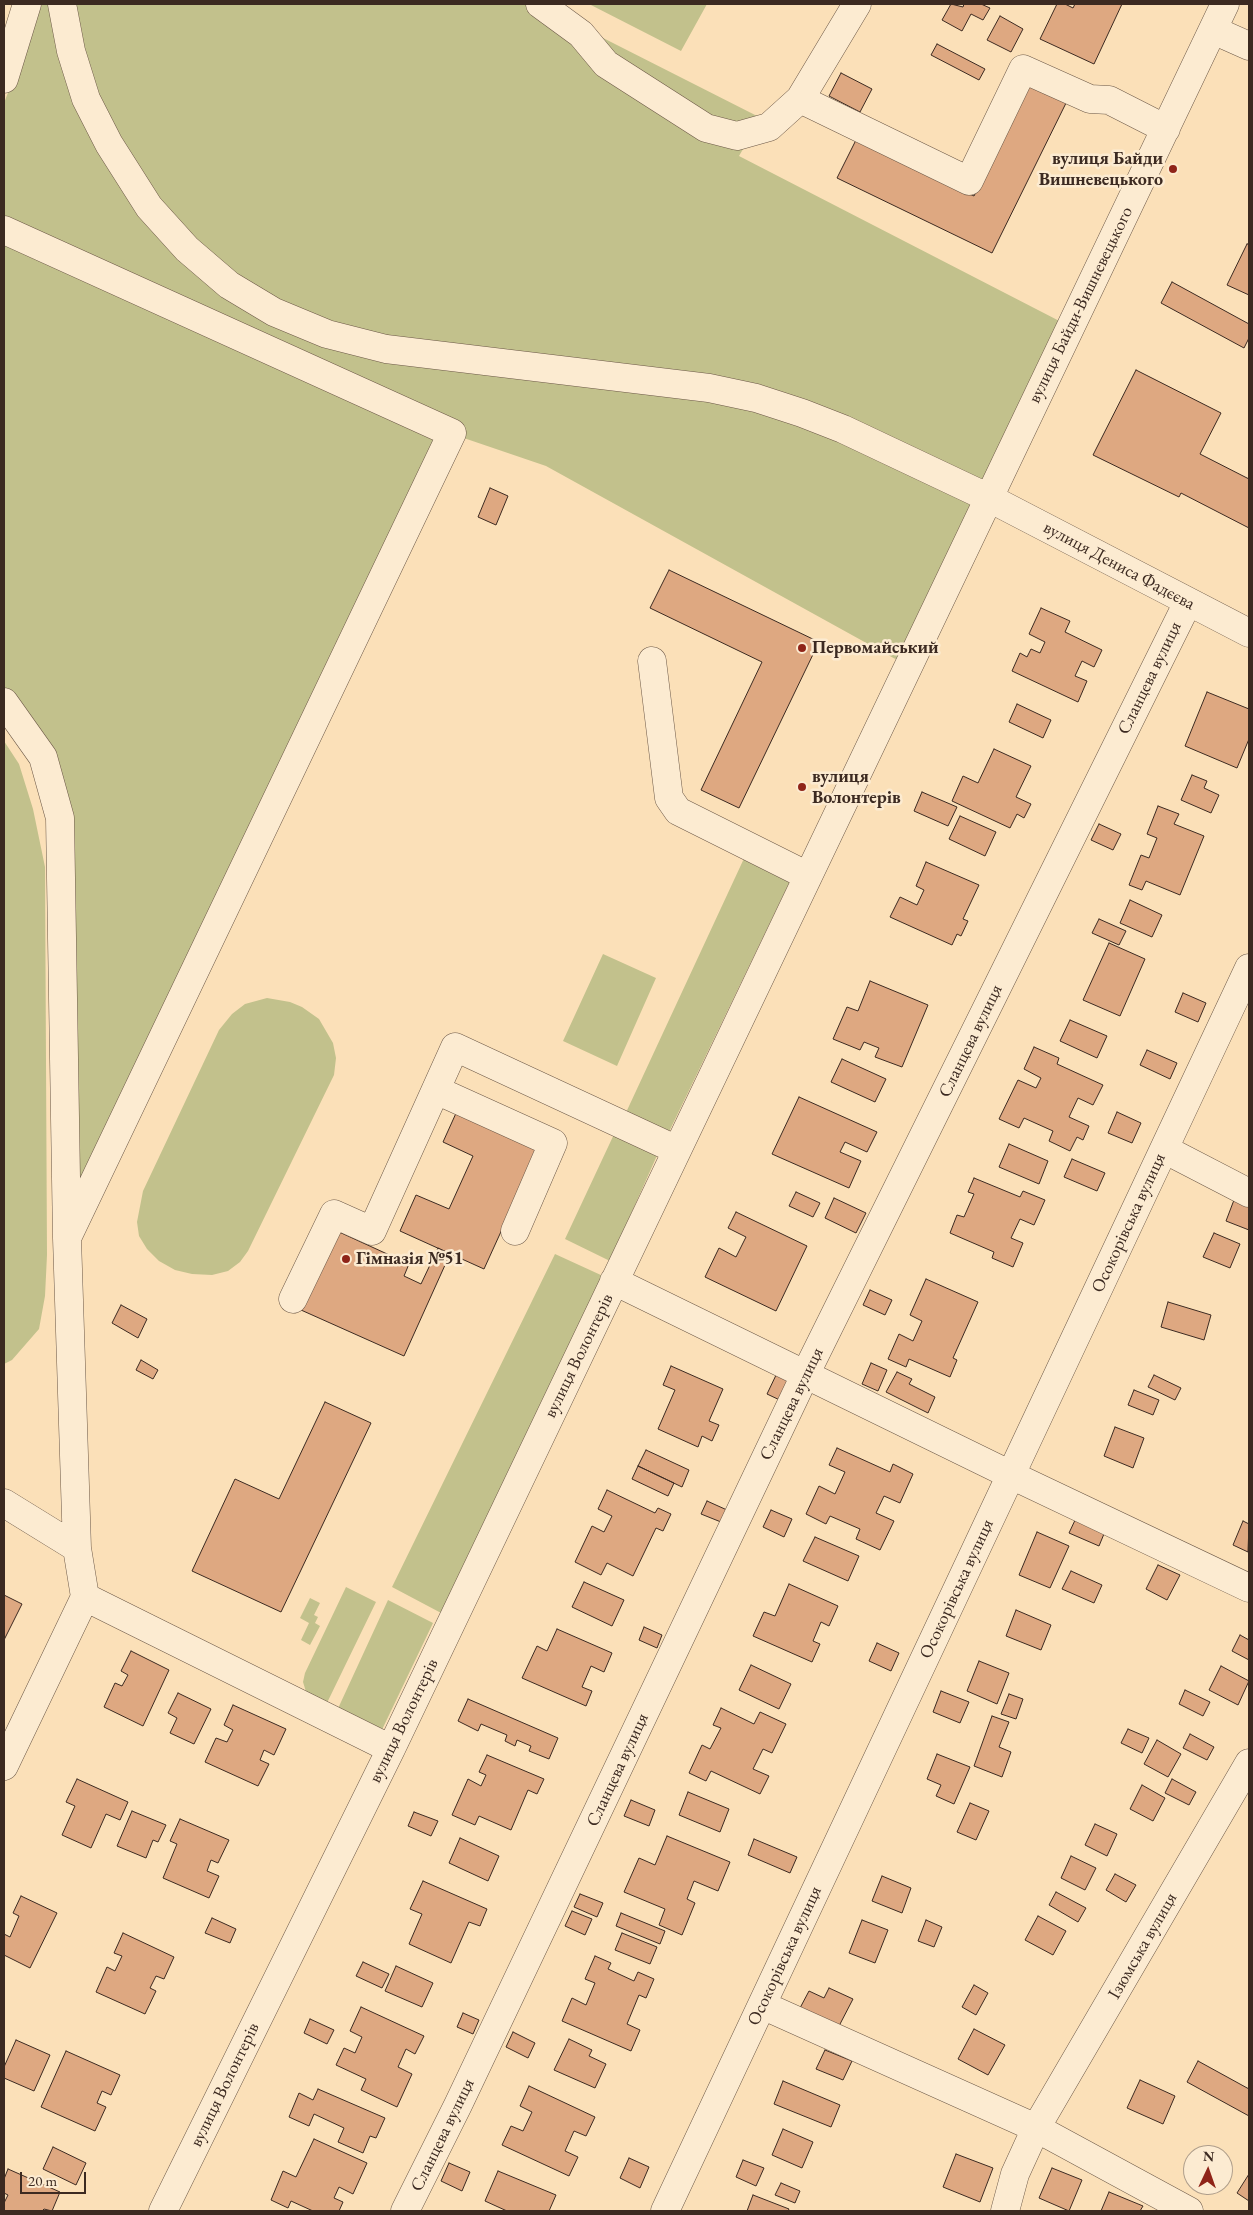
<!DOCTYPE html>
<meta charset="utf-8">
<style>
body{margin:0}
#map{position:relative;width:1253px;height:2215px;overflow:hidden;background:#fbe0b8;font-family:"EB Garamond",serif}
canvas{display:block}
.frame{position:absolute;inset:0;border:5px solid #3c2a21;pointer-events:none}
.north{position:absolute;left:1183px;top:2145px;width:50px;height:50px;box-sizing:border-box;background:#fcebd1;border:1px solid #af9e8b;border-radius:50%;rotate:3deg;font-size:14px;font-weight:700;line-height:20px;text-align:center;color:#3c2a21}
.north::after{content:'';display:block;margin:auto;width:18px;height:22px;background:#8f2418;clip-path:polygon(50% 0,100% 100%,50% 72%,0 100%)}
.scale{position:absolute;left:20px;top:2172px;width:66px;height:22px;box-sizing:border-box;border:2px solid #3c2a21;border-top:0;padding-left:6px;font-size:15px;line-height:18px;white-space:nowrap;color:#3c2a21;-webkit-text-stroke:4px #fcebd1;paint-order:stroke}
</style>
<div id="map">
<canvas width="1253" height="2215"></canvas>
<div class="frame"></div>
<div class="north">N</div>
<div class="scale">20 m</div>
</div>
<script>
const ctx = document.querySelector('canvas').getContext('2d');
ctx.lineJoin = 'round';
function fill(path, color) { ctx.fillStyle = color; ctx.fill(path, 'evenodd'); }
const shape = rows => new Path2D(rows.map(r => 'M' + r).join(''));
function stroke(path, color, width, dash) { ctx.strokeStyle = color; ctx.lineWidth = width; ctx.lineCap = dash ? 'butt' : 'round'; ctx.setLineDash(dash || []); ctx.stroke(path); }
function write(font, color, halo, rows, align = 'center') {
  ctx.font = font + ' "EB Garamond",serif'; ctx.lineWidth = 5; ctx.setLineDash([]); ctx.textBaseline = 'middle'; ctx.strokeStyle = halo; ctx.fillStyle = color; for (const [text, x, y, turn = 0] of rows) {
    ctx.save(); ctx.translate(x, y); ctx.rotate((+turn || 0) * Math.PI / 180); ctx.textAlign = isNaN(turn) ? turn : align; if (halo) ctx.strokeText(text, 0, 0); ctx.fillText(text, 0, 0); ctx.restore();
  }
}
fill(shape([
 [42,4,536,4,761,118,739,156,1071,327,908,666,546,466,452,434,67,1238,60,818,4,702,4,103],
 [589,4,707,4,681,51],
 [4,741,19,764,33,809,45,867,47,1255,45,1296,39,1329,12,1360,4,1364],
 [747,852,793,875,666,1138,623,1119],
 [603,954,656,978,617,1066,563,1041],
 [267,998,290,1002,302,1007,319,1019,333,1043,336,1058,334,1075,248,1251,240,1262,228,1271,212,1275,192,1274,175,1270,159,1261,147,1249,139,1236,137,1222,143,1191,219,1030,232,1014,245,1004],
 [616,1130,659,1151,610,1261,565,1239],
 [555,1254,603,1276,443,1614,392,1587],
 [346,1587,376,1602,325,1707,307,1695,303,1682,305,1673],
 [310,1598,320,1603,314,1615,318,1617,315,1623,320,1626,310,1645,301,1640,309,1623,300,1618],
 [388,1600,433,1623,379,1736,335,1715]
]), '#c2c18c');
const building = shape([
 [951,4,963,7,964,4,981,4,990,8,983,20,971,14,962,31,942,20,951,4],
 [1057,4,1065,4,1073,8,1075,4,1122,4,1094,64,1040,39,1057,4],
 [1000,16,1023,29,1011,52,987,40,1000,16],
 [937,44,985,69,979,80,931,55,937,44],
 [841,73,872,89,860,112,829,96,841,73],
 [1032,79,1069,97,992,253,837,178,857,138,974,196,1032,79],
 [1247,244,1249,244,1249,295,1227,285,1247,244],
 [1172,282,1249,324,1249,338,1244,348,1161,303,1172,282],
 [1136,370,1221,413,1200,454,1249,479,1249,528,1181,493,1179,497,1093,455,1136,370],
 [490,488,508,496,496,525,478,517,490,488],
 [669,570,819,642,739,808,701,790,762,662,650,608,669,570],
 [1041,608,1070,621,1065,632,1102,650,1094,667,1082,661,1075,676,1087,681,1078,702,1012,671,1020,653,1027,657,1031,649,1040,653,1045,642,1029,634,1041,608],
 [1207,692,1249,709,1249,739,1237,768,1185,746,1207,692],
 [1017,704,1051,720,1043,738,1009,722,1017,704],
 [994,749,1031,766,1016,797,1031,804,1024,818,1017,814,1010,828,952,801,963,776,978,783,994,749],
 [1192,775,1207,781,1204,788,1219,795,1211,813,1181,800,1192,775],
 [922,792,957,807,948,826,914,811,922,792],
 [1158,806,1179,814,1174,824,1204,836,1180,895,1146,881,1142,890,1129,885,1141,855,1149,858,1157,838,1147,834,1158,806],
 [960,816,996,832,985,856,949,839,960,816],
 [1099,824,1121,834,1113,850,1091,840,1099,824],
 [926,862,979,885,963,919,968,921,961,936,957,934,952,945,890,917,900,897,917,905,924,890,916,886,926,862],
 [1130,900,1162,915,1152,937,1120,923,1130,900],
 [1099,919,1126,931,1119,945,1092,933,1099,919],
 [1109,943,1145,959,1120,1016,1083,1000,1109,943],
 [870,981,928,1005,902,1067,875,1057,879,1048,864,1042,860,1050,833,1039,847,1007,858,1011,870,981],
 [1183,993,1206,1003,1198,1022,1175,1012,1183,993],
 [1070,1020,1107,1036,1097,1058,1060,1041,1070,1020],
 [1034,1047,1059,1058,1057,1064,1103,1085,1093,1105,1078,1098,1069,1117,1089,1126,1083,1140,1077,1137,1070,1151,1049,1141,1053,1131,1024,1118,1019,1128,999,1119,1018,1080,1036,1088,1041,1078,1024,1069,1034,1047],
 [1147,1050,1177,1063,1170,1079,1140,1065,1147,1050],
 [842,1059,886,1079,875,1102,831,1082,842,1059],
 [799,1097,877,1132,867,1152,845,1142,840,1152,861,1161,849,1188,772,1154,799,1097],
 [457,1111,539,1148,484,1269,400,1231,416,1195,449,1209,473,1156,443,1142,457,1111],
 [1117,1112,1141,1123,1132,1143,1108,1133,1117,1112],
 [1009,1144,1048,1161,1039,1184,999,1167,1009,1144],
 [1072,1159,1105,1173,1097,1191,1064,1177,1072,1159],
 [974,1178,1020,1197,1023,1191,1045,1200,1034,1225,1020,1219,1011,1238,1023,1243,1013,1267,992,1258,994,1252,950,1233,957,1215,964,1217,974,1194,968,1192,974,1178],
 [796,1192,820,1203,813,1217,789,1206,796,1192],
 [834,1198,866,1213,856,1233,825,1218,834,1198],
 [1234,1200,1249,1206,1249,1230,1226,1221,1234,1200],
 [736,1212,807,1246,776,1311,705,1277,719,1248,736,1257,746,1237,728,1228,736,1212],
 [337,1231,409,1264,404,1276,421,1284,438,1248,450,1254,404,1356,301,1310,337,1231],
 [1214,1233,1240,1244,1230,1268,1203,1257,1214,1233],
 [926,1279,978,1302,953,1358,957,1360,950,1377,909,1359,906,1367,888,1359,899,1334,913,1341,922,1321,910,1315,926,1279],
 [870,1290,892,1300,885,1315,863,1305,870,1290],
 [1168,1302,1211,1315,1204,1340,1161,1327,1168,1302],
 [121,1305,147,1319,138,1338,112,1323,121,1305],
 [141,1360,158,1370,153,1379,136,1370,141,1360],
 [871,1363,887,1370,878,1391,862,1384,871,1363],
 [671,1366,723,1389,709,1421,719,1425,712,1441,702,1436,698,1447,658,1429,675,1390,663,1385,671,1366],
 [778,1371,795,1379,784,1402,767,1394,778,1371],
 [897,1372,912,1379,909,1384,935,1397,928,1413,886,1392,897,1372],
 [1154,1375,1181,1388,1175,1400,1148,1387,1154,1375],
 [1134,1390,1159,1400,1153,1415,1128,1405,1134,1390],
 [325,1402,371,1423,281,1612,192,1571,235,1479,279,1499,325,1402],
 [1115,1427,1144,1438,1133,1468,1104,1456,1115,1427],
 [837,1448,890,1472,893,1464,913,1474,900,1503,884,1496,876,1513,894,1521,880,1550,856,1539,860,1529,830,1516,826,1524,806,1514,819,1486,835,1494,845,1472,829,1465,837,1448],
 [646,1450,689,1470,682,1487,638,1466,646,1450],
 [638,1466,674,1483,668,1496,632,1479,638,1466],
 [607,1490,655,1513,658,1508,671,1514,663,1531,656,1528,633,1576,607,1563,601,1575,575,1562,592,1526,604,1532,612,1516,598,1509,607,1490],
 [707,1501,727,1510,721,1522,701,1514,707,1501],
 [771,1510,792,1519,784,1537,763,1527,771,1510],
 [1077,1516,1106,1529,1099,1546,1069,1533,1077,1516],
 [1243,1521,1249,1524,1248,1552,1233,1545,1243,1521],
 [1037,1532,1069,1546,1050,1588,1019,1575,1037,1532],
 [815,1537,859,1556,848,1581,803,1561,815,1537],
 [1158,1565,1180,1575,1167,1600,1146,1589,1158,1565],
 [1071,1571,1102,1585,1094,1603,1062,1589,1071,1571],
 [584,1582,624,1600,612,1626,572,1607,584,1582],
 [789,1584,838,1606,829,1626,821,1622,813,1641,820,1644,812,1662,753,1636,764,1612,775,1616,789,1584],
 [4,1595,22,1604,4,1640,4,1595],
 [1016,1610,1051,1625,1041,1650,1006,1636,1016,1610],
 [644,1627,662,1635,657,1648,639,1640,644,1627],
 [557,1629,612,1653,604,1672,591,1666,582,1687,592,1691,586,1706,522,1678,537,1646,547,1651,557,1629],
 [1240,1635,1249,1640,1249,1660,1232,1651,1240,1635],
 [877,1643,899,1653,891,1671,869,1661,877,1643],
 [131,1651,169,1670,143,1726,104,1707,115,1683,122,1686,128,1675,121,1671,131,1651],
 [979,1661,1009,1673,997,1704,967,1691,979,1661],
 [751,1665,791,1684,779,1709,739,1690,751,1665],
 [1221,1666,1249,1681,1238,1705,1209,1690,1221,1666],
 [1185,1690,1210,1702,1203,1716,1179,1704,1185,1690],
 [941,1691,969,1702,960,1723,933,1712,941,1691],
 [178,1693,211,1709,194,1744,170,1733,177,1718,168,1713,178,1693],
 [1009,1694,1023,1699,1016,1719,1001,1714,1009,1694],
 [468,1699,558,1738,549,1759,529,1751,531,1746,517,1740,515,1746,505,1741,507,1735,481,1724,478,1731,458,1721,468,1699],
 [233,1705,286,1729,274,1755,264,1750,260,1760,269,1764,258,1786,205,1762,216,1738,227,1742,233,1730,224,1725,233,1705],
 [721,1708,754,1724,760,1712,786,1724,772,1753,763,1749,753,1769,769,1776,760,1794,711,1771,706,1781,689,1773,702,1745,710,1749,721,1728,713,1725,721,1708],
 [992,1716,1009,1722,999,1747,1011,1752,1002,1777,974,1766,992,1716],
 [1128,1729,1149,1738,1142,1753,1121,1743,1128,1729],
 [1190,1734,1214,1747,1207,1760,1183,1748,1190,1734],
 [1157,1740,1181,1754,1168,1777,1144,1764,1157,1740],
 [937,1754,970,1767,954,1804,936,1796,941,1785,927,1779,937,1754],
 [487,1755,544,1779,537,1794,528,1790,511,1830,479,1816,475,1825,452,1815,468,1779,481,1786,486,1775,479,1772,487,1755],
 [77,1779,128,1802,120,1820,106,1814,91,1848,62,1835,75,1806,66,1802,77,1779],
 [1172,1779,1196,1792,1189,1805,1165,1793,1172,1779],
 [1142,1785,1165,1798,1153,1821,1130,1809,1142,1785],
 [688,1792,729,1809,720,1832,679,1815,688,1792],
 [631,1800,655,1810,649,1826,624,1816,631,1800],
 [970,1803,989,1811,976,1840,957,1832,970,1803],
 [132,1811,166,1825,158,1842,153,1840,146,1858,117,1846,132,1811],
 [414,1812,438,1821,431,1836,408,1826,414,1812],
 [180,1819,229,1840,218,1863,211,1860,207,1871,219,1876,209,1898,163,1878,177,1844,170,1841,180,1819],
 [1095,1824,1117,1834,1107,1856,1085,1845,1095,1824],
 [667,1836,730,1862,718,1891,694,1881,687,1899,695,1903,682,1935,659,1925,665,1909,624,1892,639,1858,655,1865,667,1836],
 [460,1838,499,1856,488,1881,449,1863,460,1838],
 [754,1839,797,1857,790,1873,748,1855,754,1839],
 [1071,1856,1096,1868,1085,1890,1061,1878,1071,1856],
 [1115,1874,1136,1885,1126,1902,1106,1890,1115,1874],
 [882,1876,911,1888,902,1913,872,1901,882,1876],
 [423,1881,487,1909,480,1926,469,1922,451,1963,409,1944,422,1914,410,1909,423,1881],
 [1056,1892,1086,1908,1078,1922,1049,1905,1056,1892],
 [580,1894,603,1903,597,1917,574,1907,580,1894],
 [21,1896,57,1913,30,1968,4,1955,4,1934,10,1937,19,1916,13,1913,21,1896],
 [572,1911,592,1919,585,1935,565,1926,572,1911],
 [621,1913,665,1931,660,1944,616,1926,621,1913],
 [1038,1916,1066,1931,1053,1955,1025,1940,1038,1916],
 [212,1918,236,1929,230,1943,205,1933,212,1918],
 [862,1920,888,1930,875,1963,849,1953,862,1920],
 [926,1920,942,1927,934,1947,918,1941,926,1920],
 [123,1933,174,1957,164,1979,156,1976,150,1988,156,1991,145,2014,96,1992,107,1967,115,1971,122,1956,114,1953,123,1933],
 [622,1933,657,1947,650,1964,615,1950,622,1933],
 [595,1956,611,1963,608,1969,634,1981,638,1972,654,1979,646,1998,639,1995,627,2024,640,2030,631,2051,562,2021,572,1998,586,2005,595,1983,585,1979,595,1956],
 [363,1962,389,1974,382,1988,356,1976,363,1962],
 [396,1966,433,1983,422,2007,385,1991,396,1966],
 [974,1985,988,1993,976,2015,962,2007,974,1985],
 [829,1988,853,1999,839,2026,800,2008,809,1991,824,1998,829,1988],
 [361,2007,424,2036,415,2054,406,2049,398,2067,412,2074,397,2107,361,2090,366,2079,336,2065,344,2048,355,2053,362,2037,350,2031,361,2007],
 [463,2013,479,2020,473,2034,457,2027,463,2013],
 [310,2019,334,2030,327,2044,304,2033,310,2019],
 [974,2029,1005,2045,988,2075,958,2059,974,2029],
 [513,2032,535,2043,528,2058,506,2047,513,2032],
 [569,2039,592,2050,589,2056,606,2064,595,2088,554,2070,569,2039],
 [16,2040,50,2055,34,2091,4,2078,4,2067,16,2040],
 [825,2050,852,2061,843,2080,816,2069,825,2050],
 [66,2051,120,2075,111,2095,102,2091,97,2103,106,2107,95,2131,41,2107,66,2051],
 [1198,2061,1249,2089,1249,2116,1187,2082,1198,2061],
 [1140,2080,1175,2096,1163,2124,1127,2108,1140,2080],
 [783,2081,840,2105,831,2127,774,2104,783,2081],
 [529,2086,595,2117,586,2136,574,2131,565,2151,578,2157,569,2176,502,2145,511,2126,523,2131,532,2112,520,2106,529,2086],
 [318,2089,385,2118,376,2138,370,2136,363,2153,338,2142,344,2128,314,2114,309,2126,289,2117,299,2093,313,2100,318,2089],
 [783,2129,813,2142,802,2168,772,2155,783,2129],
 [314,2139,367,2163,353,2194,339,2187,334,2198,343,2202,339,2211,313,2211,291,2201,288,2208,271,2200,283,2171,296,2177,314,2139],
 [53,2147,86,2163,76,2185,43,2169,53,2147],
 [956,2154,993,2168,980,2202,943,2187,956,2154],
 [629,2158,649,2167,640,2188,620,2178,629,2158],
 [743,2160,764,2168,756,2186,736,2177,743,2160],
 [449,2163,470,2172,462,2191,441,2181,449,2163],
 [1052,2168,1082,2180,1069,2211,1039,2198,1052,2168],
 [8,2169,60,2192,52,2211,44,2209,42,2211,4,2211,4,2203,8,2195,4,2193,4,2179,8,2169],
 [498,2171,556,2195,549,2211,507,2211,485,2201,498,2171],
 [1249,2174,1249,2201,1237,2193,1249,2174],
 [781,2183,800,2191,795,2203,775,2195,781,2183],
 [1109,2192,1143,2206,1140,2211,1101,2211,1109,2192],
 [753,2195,789,2209,788,2211,747,2211,753,2195]
]);
fill(building, '#dea881');
stroke(building, '#3c2a21', 1);
const minor = shape([
 [62,4,71,51,86,99,109,144,149,207,187,249,229,285,274,312,327,334,386,349,709,388,756,398,802,413,843,429,989,498,1249,633],
 [540,4,581,34,606,64,706,128,737,136,769,127,800,99,857,4],
 [1213,30,1249,46],
 [4,79,27,4],
 [800,99,969,181,1023,69,1090,99,1109,100,1166,129],
 [4,230,452,433,67,1238],
 [652,661,669,798,678,811,808,876],
 [4,702,43,757,60,818,67,1238,77,1548,85,1597,4,1766],
 [436,1090,553,1143,515,1231],
 [1164,1149,1249,1193],
 [614,1281,1011,1475,1249,1588],
 [293,1299,334,1214,372,1231,455,1047,677,1150],
 [4,1503,77,1548],
 [85,1597,391,1749],
 [762,2005,1036,2128,1249,1763],
 [163,2211,391,1749,1225,4],
 [405,2211,458,2105,806,1373,1188,602],
 [665,2211,1249,968],
 [1005,2211,1015,2174,1036,2128,1189,2211]
]);
stroke(minor, '#6c5847', 29);
stroke(minor, '#fcebd1', 28);
for (const [x, y, r, color] of [
 [1173,169,5,"#8f2418"],
 [802,648,5,"#8f2418"],
 [802,787,5,"#8f2418"],
 [346,1259,5,"#8f2418"]
]) { const dot = new Path2D(); dot.arc(x, y, r, 0, 2 * Math.PI); ctx.fillStyle = color; ctx.fill(dot); stroke(dot, '#fcebd1', 2); }
write('bold 18px', '#3c2a21', '#fcebd1', [
 ["вулиця Байди",1163,159,"right"],
 ["Вишневецького",1163,180,"right"],
 ["Первомайський",812,648],
 ["вулиця",812,777],
 ["Волонтерів",812,798],
 ["Гімназія №51",356,1259]
], 'left');
write('18px', '#3c2a21', '#fcebd1', [
 ["вулиця Байди-Вишневецького",1081,305,-64],
 ["вулиця Дениса Фадєєва",1119,566,28],
 ["Сланцева вулиця",1150,678,-64],
 ["Сланцева вулиця",971,1041,-64],
 ["Осокорівська вулиця",1129,1223,-65],
 ["вулиця Волонтерів",579,1356,-64],
 ["Сланцева вулиця",792,1404,-64],
 ["Осокорівська вулиця",957,1589,-65],
 ["вулиця Волонтерів",404,1721,-64],
 ["Сланцева вулиця",618,1770,-65],
 ["Ізюмська вулиця",1143,1946,-60],
 ["Осокорівська вулиця",785,1956,-65],
 ["вулиця Волонтерів",225,2085,-64],
 ["Сланцева вулиця",443,2135,-64]
]);
</script>
